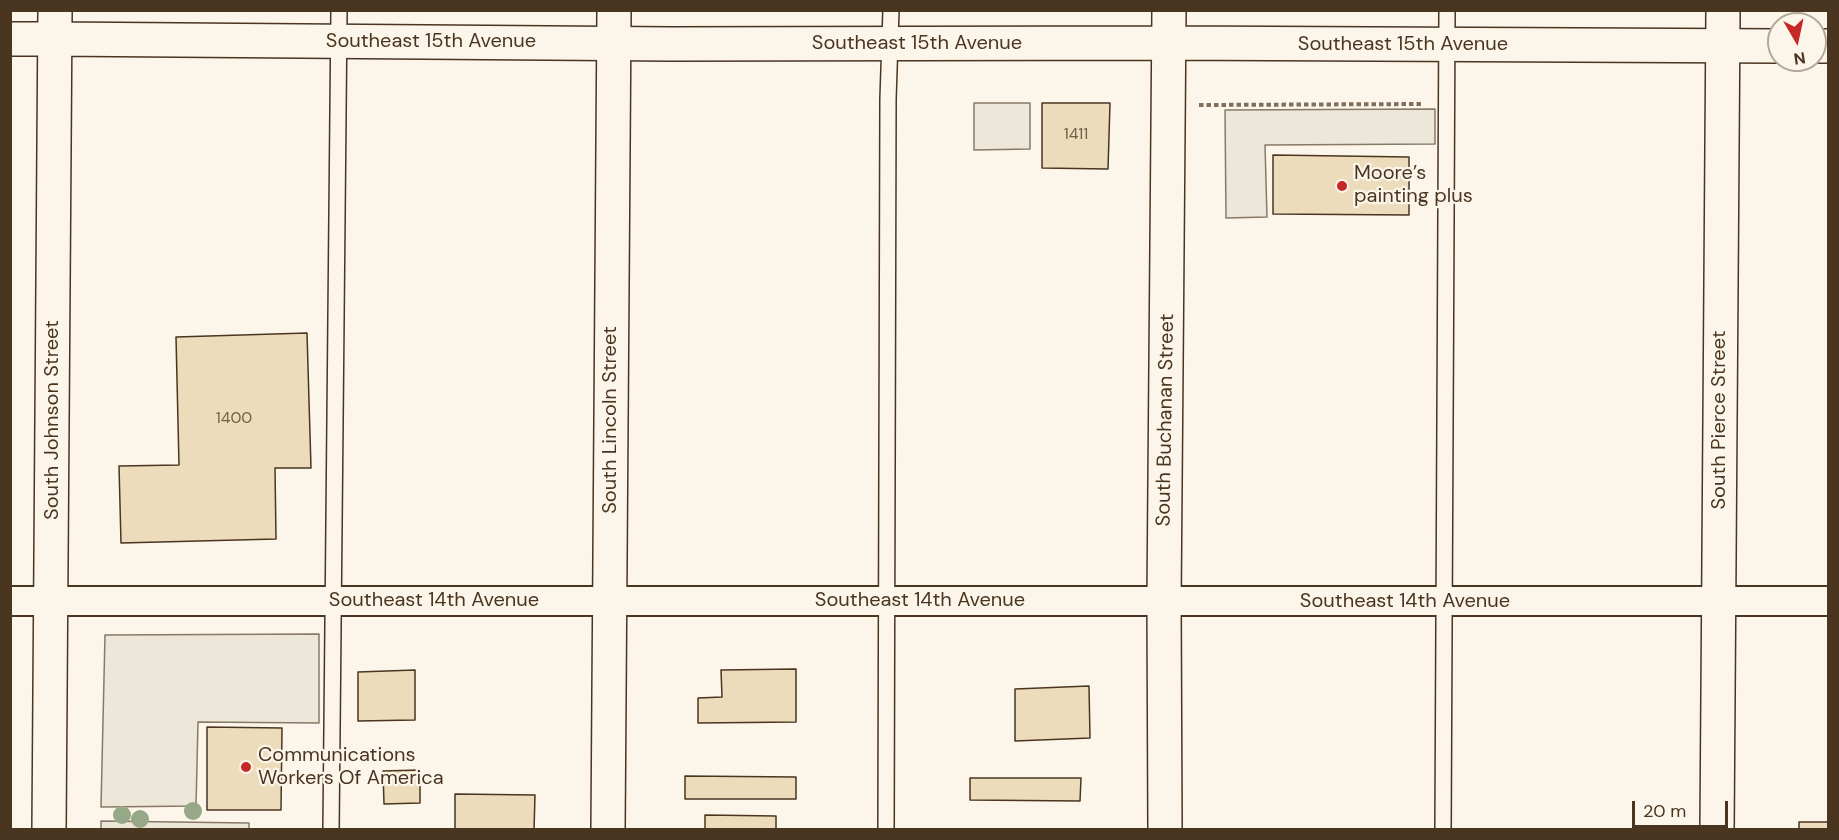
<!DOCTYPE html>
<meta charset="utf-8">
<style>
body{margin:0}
#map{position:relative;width:1839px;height:840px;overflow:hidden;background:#fbf6e9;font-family:"DM Sans",sans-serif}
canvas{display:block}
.frame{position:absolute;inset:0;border:12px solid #4a3520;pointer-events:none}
.north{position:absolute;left:1767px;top:12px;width:60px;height:60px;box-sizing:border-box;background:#fbf6e9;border:2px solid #b4a999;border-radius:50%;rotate:171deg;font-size:16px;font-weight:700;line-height:24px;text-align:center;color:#4a3520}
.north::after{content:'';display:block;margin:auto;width:21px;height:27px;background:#c62828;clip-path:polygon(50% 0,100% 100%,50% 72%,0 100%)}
.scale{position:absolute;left:1632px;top:801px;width:96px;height:27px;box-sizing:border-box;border:3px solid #4a3520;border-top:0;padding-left:8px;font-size:18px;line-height:21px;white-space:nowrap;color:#4a3520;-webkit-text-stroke:4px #fbf6e9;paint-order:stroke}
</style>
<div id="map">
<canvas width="1839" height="840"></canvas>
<div class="frame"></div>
<div class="north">N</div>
<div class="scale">20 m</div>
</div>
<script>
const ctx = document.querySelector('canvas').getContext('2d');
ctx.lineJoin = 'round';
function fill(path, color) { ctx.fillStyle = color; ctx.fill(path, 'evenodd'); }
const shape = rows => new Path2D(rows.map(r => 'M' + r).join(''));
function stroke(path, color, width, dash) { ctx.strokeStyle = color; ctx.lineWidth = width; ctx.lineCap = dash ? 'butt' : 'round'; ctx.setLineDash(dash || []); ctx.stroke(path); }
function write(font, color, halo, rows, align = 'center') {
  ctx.font = font + ' "DM Sans",sans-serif'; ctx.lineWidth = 4.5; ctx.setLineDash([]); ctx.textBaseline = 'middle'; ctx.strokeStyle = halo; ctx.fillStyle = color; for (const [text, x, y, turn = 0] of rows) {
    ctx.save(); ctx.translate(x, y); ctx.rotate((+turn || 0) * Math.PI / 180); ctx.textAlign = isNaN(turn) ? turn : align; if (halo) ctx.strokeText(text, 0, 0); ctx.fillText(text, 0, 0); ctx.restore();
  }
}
const parking = shape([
 [974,103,1030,103,1030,149,974,150,974,103],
 [1435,109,1435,144,1265,145,1267,217,1226,218,1225,110,1435,109],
 [319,634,319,723,198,722,196,806,101,807,105,635,319,634],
 [101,821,249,823,249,829,101,829,101,821]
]);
fill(parking, '#ede7d9');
stroke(parking, '#887966', 1.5);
const building = shape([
 [1042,103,1110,103,1108,169,1042,168,1042,103],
 [1273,155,1409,157,1409,215,1273,214,1273,155],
 [307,333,311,468,275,468,276,539,121,543,119,466,179,465,176,337,307,333],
 [796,669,796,722,698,723,698,698,722,697,721,670,796,669],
 [415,670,415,720,358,721,358,672,415,670],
 [1089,686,1090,738,1015,741,1015,689,1089,686],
 [207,727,282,728,281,810,207,810,207,727],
 [420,770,420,803,384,804,383,771,420,770],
 [685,776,796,777,796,799,685,799,685,776],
 [970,778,1081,778,1080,801,970,800,970,778],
 [455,794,535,795,534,830,455,830,455,794],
 [705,815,776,816,776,830,705,830,705,815],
 [1799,822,1828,822,1828,830,1799,830,1799,822]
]);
fill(building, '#ecdcbc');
stroke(building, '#4a3520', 1.5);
const service = shape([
 [331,830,339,10],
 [886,830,888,99,891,10],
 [1443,830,1447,10]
]);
const minor = shape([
 [10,601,1828,601]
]);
const tertiary = shape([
 [10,39,55,39],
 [608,830,614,10],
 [1717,830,1723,10]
]);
const secondary = shape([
 [55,39,671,44,1169,43,1779,46],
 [1815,46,1828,46],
 [49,830,55,10],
 [1165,830,1164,601,1169,10]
]);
stroke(service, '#4a3520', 18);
stroke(minor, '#4a3520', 32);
stroke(tertiary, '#4a3520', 36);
stroke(secondary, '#4a3520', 36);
stroke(shape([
 [1199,105,1422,104]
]), '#7f6f5c', 4, [4.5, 3]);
stroke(service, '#fbf6e9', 15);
stroke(minor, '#fbf6e9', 28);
stroke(tertiary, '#fbf6e9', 33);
stroke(secondary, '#fbf6e9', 33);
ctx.fillStyle = '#96a887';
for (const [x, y] of [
 [193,811],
 [122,815],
 [140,819]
]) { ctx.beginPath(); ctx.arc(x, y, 9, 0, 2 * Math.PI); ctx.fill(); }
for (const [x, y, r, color] of [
 [1342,186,6,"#c62828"],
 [246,767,6,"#c62828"]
]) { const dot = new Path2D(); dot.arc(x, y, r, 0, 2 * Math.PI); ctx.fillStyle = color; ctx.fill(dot); stroke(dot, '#fbf6e9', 2); }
write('16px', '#725f47', null, [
 ["1411",1076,135],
 ["1400",234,419]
]);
write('20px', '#4a3520', '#fbf6e9', [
 ["Southeast 15th Avenue",431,42],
 ["Southeast 15th Avenue",917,44],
 ["Southeast 15th Avenue",1403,45],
 ["South Johnson Street",53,420,-90],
 ["South Lincoln Street",611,420,-90],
 ["South Buchanan Street",1166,420,-89],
 ["South Pierce Street",1720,420,-90],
 ["Southeast 14th Avenue",434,601],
 ["Southeast 14th Avenue",920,601],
 ["Southeast 14th Avenue",1405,602]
]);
write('20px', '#4a3520', '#fbf6e9', [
 ["Moore’s",1354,174],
 ["painting plus",1354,197],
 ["Communications",258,756],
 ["Workers Of America",258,779]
], 'left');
</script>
